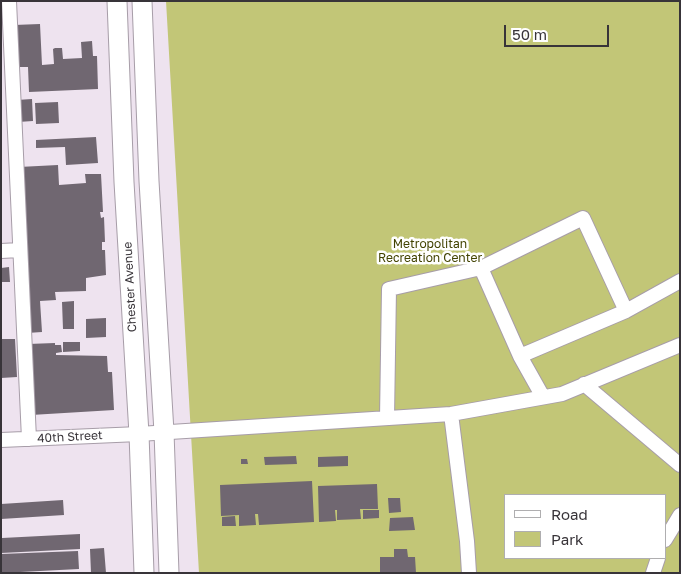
<!DOCTYPE html>
<style>
body{margin:0}
#map{position:relative;width:681px;height:574px;overflow:hidden;background:#eee3ef;font-family:"Golos Text",sans-serif}
canvas{display:block}
.frame{position:absolute;inset:0;border:2px solid #383439;pointer-events:none}
.legend{position:absolute;left:504px;top:494px;width:162px;height:65px;box-sizing:border-box;background:#fff;border:1px solid #afaeb0;margin:0;padding:6px 9px;list-style:none;font-size:15px;color:#383439}
.legend li{display:flex;align-items:center;gap:10px;height:25px}
.legend b{width:25px;border:1px solid #afaeb0}
.scale{position:absolute;left:504px;top:25px;width:105px;height:22px;box-sizing:border-box;border:2px solid #383439;border-top:0;padding-left:6px;font-size:15px;line-height:18px;white-space:nowrap;color:#383439;-webkit-text-stroke:4px #fff;paint-order:stroke}
</style>
<div id="map">
<canvas width="681" height="574"></canvas>
<div class="frame"></div>
<ul class="legend">
<li><b style="height:6px;background:#fff"></b>Road</li>
<li><b style="height:14px;background:#c2c677"></b>Park</li>
</ul>
<div class="scale">50 m</div>
</div>
<script>
const ctx = document.querySelector('canvas').getContext('2d');
ctx.lineJoin = 'round';
function fill(path, color) { ctx.fillStyle = color; ctx.fill(path, 'evenodd'); }
const shape = rows => new Path2D(rows.map(r => 'M' + r).join(''));
function stroke(path, color, width, dash) { ctx.strokeStyle = color; ctx.lineWidth = width; ctx.lineCap = dash ? 'butt' : 'round'; ctx.setLineDash(dash || []); ctx.stroke(path); }
function write(font, color, halo, rows, align = 'center') {
  ctx.font = font + ' "Golos Text",sans-serif'; ctx.lineWidth = 5; ctx.setLineDash([]); ctx.textBaseline = 'middle'; ctx.strokeStyle = halo; ctx.fillStyle = color; for (const [text, x, y, turn = 0] of rows) {
    ctx.save(); ctx.translate(x, y); ctx.rotate((+turn || 0) * Math.PI / 180); ctx.textAlign = isNaN(turn) ? turn : align; if (halo) ctx.strokeText(text, 0, 0); ctx.fillText(text, 0, 0); ctx.restore();
  }
}
fill(shape([
 [166,1,680,1,680,573,199,573],
 [505,495,665,495,665,558,505,558]
]), '#c2c677');
fill(shape([
 [40,24,42,65,54,64,53,49,55,48,62,48,63,59,82,58,81,42,92,41,93,56,97,56,98,89,29,92,28,67,15,67,14,25],
 [32,99,33,121,18,122,17,100],
 [58,102,59,123,36,124,35,103],
 [96,137,98,163,66,165,65,147,36,148,36,140],
 [58,165,59,185,86,183,85,174,101,174,103,212,100,212,101,218,104,217,105,242,102,242,102,250,105,250,106,275,86,278,86,291,55,292,56,300,40,301,42,332,27,333,19,167],
 [9,267,10,282,1,282,1,268],
 [74,301,74,329,63,329,62,302],
 [106,318,106,337,86,338,86,319],
 [1,339,15,339,17,377,1,378],
 [63,342,80,342,80,351,63,352],
 [55,343,55,345,61,345,62,352,56,353,56,355,107,356,108,372,112,372,114,410,31,415,28,344],
 [296,456,297,464,265,465,264,457],
 [348,456,348,466,318,467,318,457],
 [241,459,247,459,248,464,241,464],
 [312,481,314,522,259,525,258,514,255,514,256,525,239,526,239,515,221,516,220,485],
 [377,484,378,509,360,509,361,519,337,520,337,510,335,510,336,521,319,522,318,486],
 [388,498,400,498,401,512,389,513],
 [63,500,64,515,1,519,1,504],
 [363,510,379,510,379,518,363,519],
 [235,516,236,526,222,526,222,517],
 [413,517,415,530,389,531,390,518],
 [80,534,80,549,1,553,2,538],
 [104,548,106,573,91,573,90,549],
 [394,549,407,549,408,557,415,557,416,573,380,573,380,557,394,557],
 [78,551,79,569,1,573,1,554]
]), '#706771');
const minor = shape([
 [9,1,29,439],
 [1,251,20,250],
 [481,268,583,218,626,311],
 [520,356,626,311,680,281],
 [584,384,680,465],
 [451,414,467,541,469,573],
 [387,418,389,289,481,268,520,356,543,397],
 [1,440,139,434,451,414,562,394,680,345],
 [665,540,680,515],
 [653,573,658,558]
]);
const major = shape([
 [117,1,124,182,139,434,144,573],
 [142,1,149,181,164,432,169,573]
]);
stroke(minor, '#a79da8', 16);
stroke(major, '#a79da8', 21);
stroke(minor, '#fff', 14);
stroke(major, '#fff', 19);
write('12px', '#424302', '#fff', [
 ["Metropolitan",430,244],
 ["Recreation Center",430,258]
]);
write('12px', '#383439', '#fff', [
 ["Chester Avenue",130,287,-93],
 ["40th Street",70,437,-3]
]);
</script>
